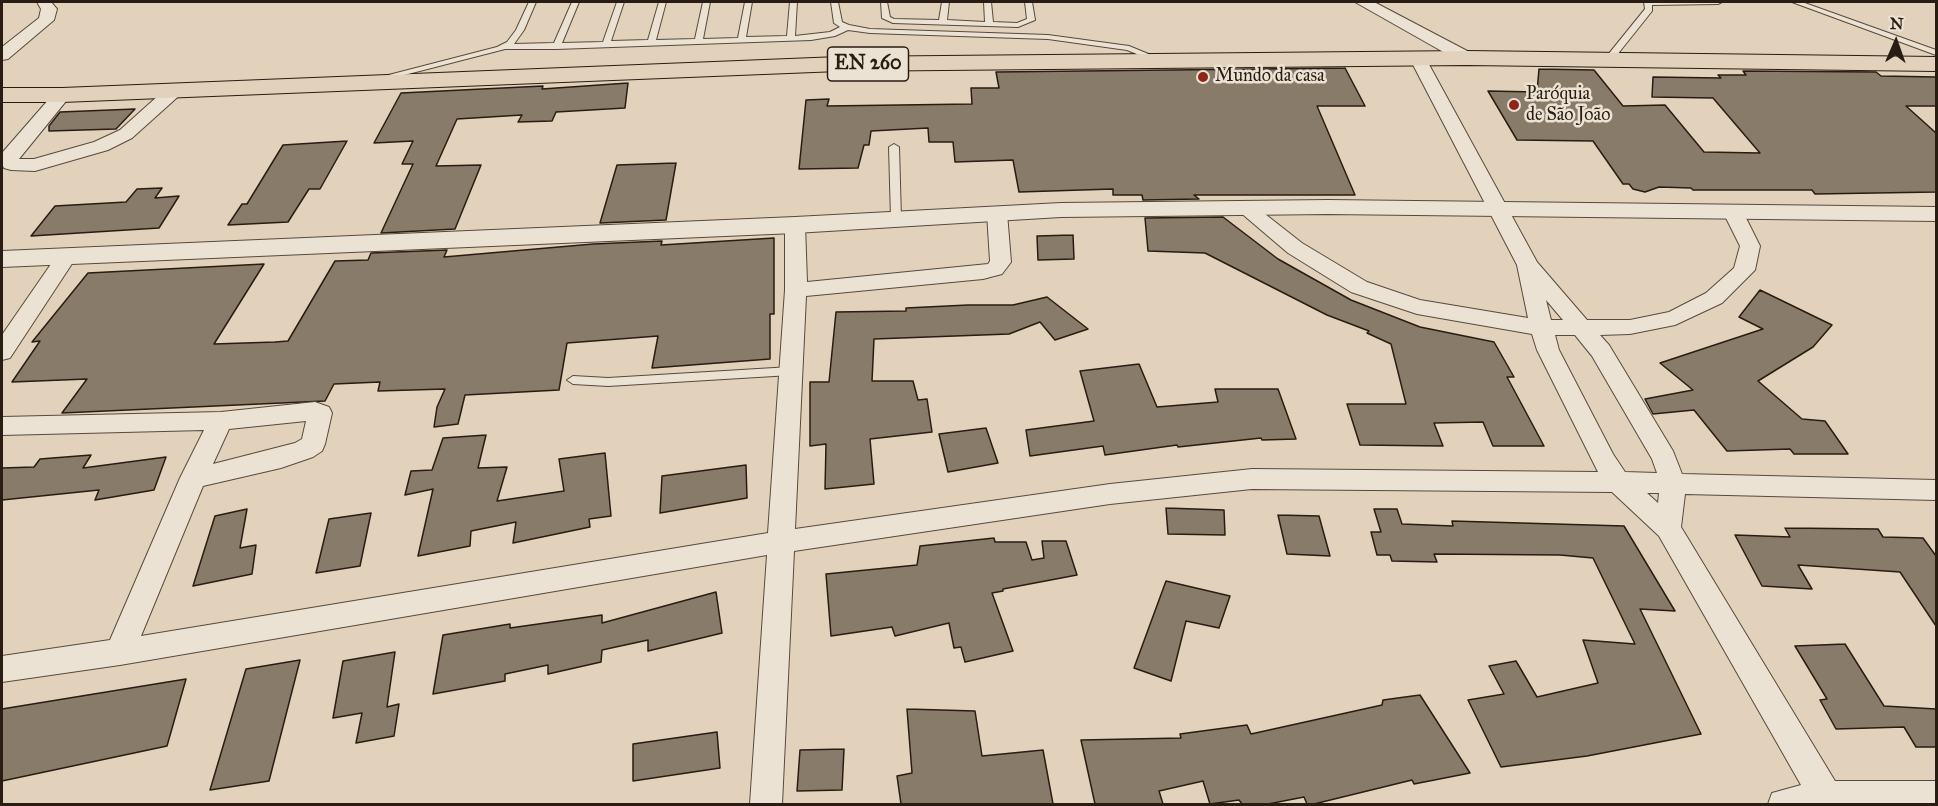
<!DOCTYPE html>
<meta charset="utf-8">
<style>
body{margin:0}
#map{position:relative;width:1938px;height:806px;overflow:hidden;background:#e2d2bb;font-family:"IM FELL Great Primer",serif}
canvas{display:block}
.frame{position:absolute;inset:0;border:3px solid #291c12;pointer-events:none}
.north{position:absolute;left:1866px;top:12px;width:60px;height:60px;-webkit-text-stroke:4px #ece2d3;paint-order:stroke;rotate:2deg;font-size:16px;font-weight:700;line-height:24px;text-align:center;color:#291c12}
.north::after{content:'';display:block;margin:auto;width:21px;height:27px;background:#291c12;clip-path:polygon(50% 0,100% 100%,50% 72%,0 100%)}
</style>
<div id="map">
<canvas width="1938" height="806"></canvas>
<div class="frame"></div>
<div class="north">N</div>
</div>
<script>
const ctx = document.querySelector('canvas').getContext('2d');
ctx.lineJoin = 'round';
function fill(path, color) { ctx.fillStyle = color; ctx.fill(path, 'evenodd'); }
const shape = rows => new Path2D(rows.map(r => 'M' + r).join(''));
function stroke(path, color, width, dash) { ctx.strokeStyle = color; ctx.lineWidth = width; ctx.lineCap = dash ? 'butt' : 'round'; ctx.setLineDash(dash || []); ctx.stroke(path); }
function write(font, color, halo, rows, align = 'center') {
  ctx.font = font + ' "IM FELL Great Primer",serif'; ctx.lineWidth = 5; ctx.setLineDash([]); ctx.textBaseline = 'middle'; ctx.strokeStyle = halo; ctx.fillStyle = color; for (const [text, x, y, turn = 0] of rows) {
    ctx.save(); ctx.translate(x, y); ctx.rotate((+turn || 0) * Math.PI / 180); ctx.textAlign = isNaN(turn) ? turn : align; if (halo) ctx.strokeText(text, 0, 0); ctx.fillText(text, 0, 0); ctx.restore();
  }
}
const building = shape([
 [1345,68,1365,106,1317,106,1355,195,1194,195,1199,199,1143,200,1142,195,1113,195,1113,189,1019,192,1013,160,955,162,953,142,929,142,928,128,871,131,869,145,864,145,858,168,799,169,806,100,829,99,827,106,972,104,971,88,999,88,996,72,1345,68],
 [1539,69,1594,70,1623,106,1665,105,1704,152,1760,153,1713,98,1652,97,1653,77,1721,78,1718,75,1746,75,1743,71,1876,72,1881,76,1936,77,1936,106,1906,106,1936,133,1936,192,1815,194,1812,190,1693,190,1691,188,1659,187,1645,192,1633,189,1629,184,1623,184,1593,141,1517,140,1488,91,1537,92,1539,69],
 [628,83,625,108,556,112,552,121,518,122,522,115,457,119,436,166,481,165,455,229,381,233,413,164,402,164,413,141,374,143,401,93,543,86,542,89,628,83],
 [135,109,116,129,49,131,49,126,60,112,135,109],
 [347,141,320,189,309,189,288,222,228,225,242,204,247,204,283,145,347,141],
 [676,163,666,220,600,223,617,165,676,163],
 [162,188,155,198,179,196,159,228,31,236,55,206,126,202,137,189,162,188],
 [1223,217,1278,259,1351,300,1420,327,1494,342,1514,377,1507,377,1544,446,1493,446,1483,422,1434,423,1443,446,1360,445,1347,404,1406,404,1391,344,1367,333,1369,331,1327,315,1205,253,1148,251,1145,218,1223,217],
 [1073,235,1074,259,1038,260,1037,236,1073,235],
 [774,238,774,314,770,314,770,359,652,368,658,336,567,343,559,390,465,395,458,424,434,427,437,407,445,389,378,391,380,382,334,384,325,401,62,413,87,379,12,382,40,341,32,342,88,273,264,264,214,344,275,342,288,341,335,261,368,260,371,253,447,250,444,257,593,244,662,241,661,245,774,238],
 [1760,290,1832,325,1813,347,1758,381,1802,419,1825,421,1848,454,1794,454,1790,449,1727,451,1694,410,1653,414,1645,399,1693,390,1660,363,1763,329,1739,317,1760,290],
 [1047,297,1088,329,1055,340,1040,322,1009,334,874,339,872,381,913,381,918,400,927,399,932,432,870,439,874,484,825,489,826,444,810,446,810,382,829,382,836,312,906,311,906,308,968,305,1013,305,1047,297],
 [1139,364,1157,407,1218,402,1215,389,1278,389,1296,439,1262,440,1261,438,1178,447,1177,445,1105,455,1103,446,1030,456,1026,430,1094,421,1080,371,1139,364],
 [986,428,998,463,948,472,939,434,986,428],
 [486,435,478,468,507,467,497,501,564,491,559,459,605,453,611,516,589,519,590,527,513,543,516,522,471,531,470,546,418,556,433,489,405,495,411,471,432,470,443,438,486,435],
 [91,455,83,468,166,457,154,490,95,500,99,490,2,500,2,468,34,467,40,459,91,455],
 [746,465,747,498,660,513,662,476,746,465],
 [1166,508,1224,510,1225,535,1168,534,1166,508],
 [247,509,240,548,256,545,252,574,193,586,215,516,247,509],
 [1374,509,1397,509,1402,524,1453,526,1452,521,1624,526,1675,611,1640,609,1701,734,1587,756,1501,767,1468,700,1504,694,1489,666,1516,661,1537,697,1598,683,1583,640,1635,644,1593,558,1560,555,1434,554,1437,562,1392,561,1390,555,1377,555,1371,532,1381,532,1374,509],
 [371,513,360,566,316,573,329,519,371,513],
 [1278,515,1319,516,1330,556,1287,554,1278,515],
 [1785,528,1878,529,1883,537,1923,538,1936,556,1936,626,1900,572,1798,565,1812,589,1762,586,1735,535,1790,537,1785,528],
 [994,538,995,542,1026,542,1032,560,1044,558,1042,541,1066,541,1077,575,1003,589,1003,591,992,593,1013,651,965,662,961,647,954,648,949,623,895,636,892,627,831,636,826,574,917,565,920,546,994,538],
 [1166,581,1230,596,1219,628,1186,621,1171,681,1134,668,1166,581],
 [716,592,722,633,648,651,648,640,602,650,601,662,548,674,548,665,505,674,505,681,433,694,443,635,510,624,510,628,602,615,602,623,716,592],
 [1845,644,1884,706,1936,709,1936,747,1916,747,1904,727,1836,729,1820,700,1827,699,1795,646,1845,644],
 [395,652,387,707,399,704,394,736,356,743,362,713,333,718,343,661,395,652],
 [300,660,269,781,210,790,246,669,300,660],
 [186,679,167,746,2,781,2,709,186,679],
 [1420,695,1470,773,1414,784,1412,780,1314,804,1307,804,1304,797,1268,804,1242,804,1239,800,1210,804,1203,781,1159,791,1163,804,1095,804,1081,740,1181,738,1180,734,1247,725,1251,734,1382,705,1383,700,1420,695],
 [907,709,975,711,982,756,1043,750,1053,804,901,804,897,776,912,773,907,709],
 [717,732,720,768,633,781,633,744,717,732],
 [844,749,842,790,797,791,800,750,844,749]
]);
fill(building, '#897b6a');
stroke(building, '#291c12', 1.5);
const service = shape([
 [529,2,536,2,524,30,514,44,554,43,572,2,579,2,562,43,603,42,617,2,624,2,611,41,648,40,659,2,666,2,656,40,695,39,703,2,710,2,703,39,738,38,745,2,752,2,746,37,787,36,790,2,797,2,795,36,830,32,840,27,834,23,831,2,838,2,842,22,849,25,870,29,1048,35,1129,46,1163,60,1156,62,1127,50,1048,39,870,33,848,30,835,36,811,40,556,49,505,49,381,81,377,78,497,47,507,42,516,30,529,2],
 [881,2,887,2,890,17,894,19,939,20,942,2,949,2,947,20,985,22,984,2,991,2,993,22,1017,23,1027,19,1025,2,1032,2,1035,20,1018,27,893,23,882,18,881,2],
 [1644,2,1722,2,1718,4,1652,5,1652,11,1613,60,1607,60,1607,56,1645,9,1644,2],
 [1792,2,1802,2,1936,50,1936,55,1792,2],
 [894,144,899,147,901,219,896,222,891,219,889,147,894,144],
 [791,367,797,371,791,375,608,386,573,384,567,380,573,376,608,378,791,367]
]);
const minor = shape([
 [37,2,51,2,57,9,54,20,8,59,2,60,2,47,39,18,41,9,37,2],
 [1355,2,1374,2,1473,54,1475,58,1467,63,1461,62,1355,2],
 [1418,54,1426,59,1537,262,1587,320,1630,320,1669,312,1706,293,1734,268,1740,246,1724,214,1727,210,1734,208,1741,210,1744,214,1760,246,1755,270,1722,303,1675,325,1630,334,1600,335,1609,345,1673,451,1682,474,1936,480,1936,500,1685,494,1681,527,1835,781,1936,781,1936,804,1768,804,1772,793,1801,785,1659,536,1612,492,1252,489,1110,504,794,551,782,804,750,804,767,555,120,665,2,682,2,656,110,640,180,478,204,430,2,435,2,417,221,412,315,402,329,407,332,413,325,444,322,451,313,457,281,468,203,486,141,636,768,533,785,290,785,225,788,221,795,219,802,221,805,225,807,282,988,264,990,261,987,213,990,209,997,207,1004,209,1007,213,1011,262,1002,274,983,279,806,296,795,529,1110,484,1252,469,1598,472,1537,350,1532,334,1417,314,1351,292,1288,253,1234,207,1237,203,1244,201,1251,203,1302,243,1367,282,1420,300,1528,318,1517,265,1410,59,1418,54],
 [1546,300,1563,320,1551,320,1546,300],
 [1555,335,1575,335,1592,356,1652,459,1657,473,1625,472,1613,454,1559,350,1555,335],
 [306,421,302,439,295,443,213,464,229,429,306,421],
 [1647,493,1659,493,1658,503,1647,493],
 [175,85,181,86,184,90,181,94,132,138,108,150,35,171,11,170,4,168,2,164,2,153,56,91,62,90,68,91,71,95,19,159,34,159,94,142,120,130,169,86,175,85],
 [67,249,74,251,77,256,10,358,2,360,2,335,60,251,67,249]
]);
const tertiary = shape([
 [1328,200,1936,207,1936,221,1328,214,1061,217,795,233,2,267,2,251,795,217,1061,203,1328,200]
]);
const primary = shape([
 [1467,51,1936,57,1936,71,1467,65,839,71,62,102,2,102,2,88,62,88,839,57,1467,51]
]);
stroke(service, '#574a3c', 2);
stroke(minor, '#574a3c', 2);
stroke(tertiary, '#574a3c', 2);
stroke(primary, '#291c12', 2);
fill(service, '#ece2d3');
fill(minor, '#ece2d3');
fill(tertiary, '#ece2d3');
fill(primary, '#e2d2bb');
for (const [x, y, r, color] of [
 [1203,77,6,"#8f2418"],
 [1514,105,6,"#8f2418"]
]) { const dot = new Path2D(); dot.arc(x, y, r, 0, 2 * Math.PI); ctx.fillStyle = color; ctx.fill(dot); stroke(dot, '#ece2d3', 2); }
write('18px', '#291c12', '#ece2d3', [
 ["Mundo da casa",1215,77],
 ["Paróquia",1526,95],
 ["de São João",1526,116]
], 'left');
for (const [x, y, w] of [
 [868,64,81]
]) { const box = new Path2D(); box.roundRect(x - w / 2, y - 17, w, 34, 4.5); ctx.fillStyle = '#ece2d3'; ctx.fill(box); stroke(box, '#291c12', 1.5); }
write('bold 20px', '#291c12', null, [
 ["EN 260",868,64]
]);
</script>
